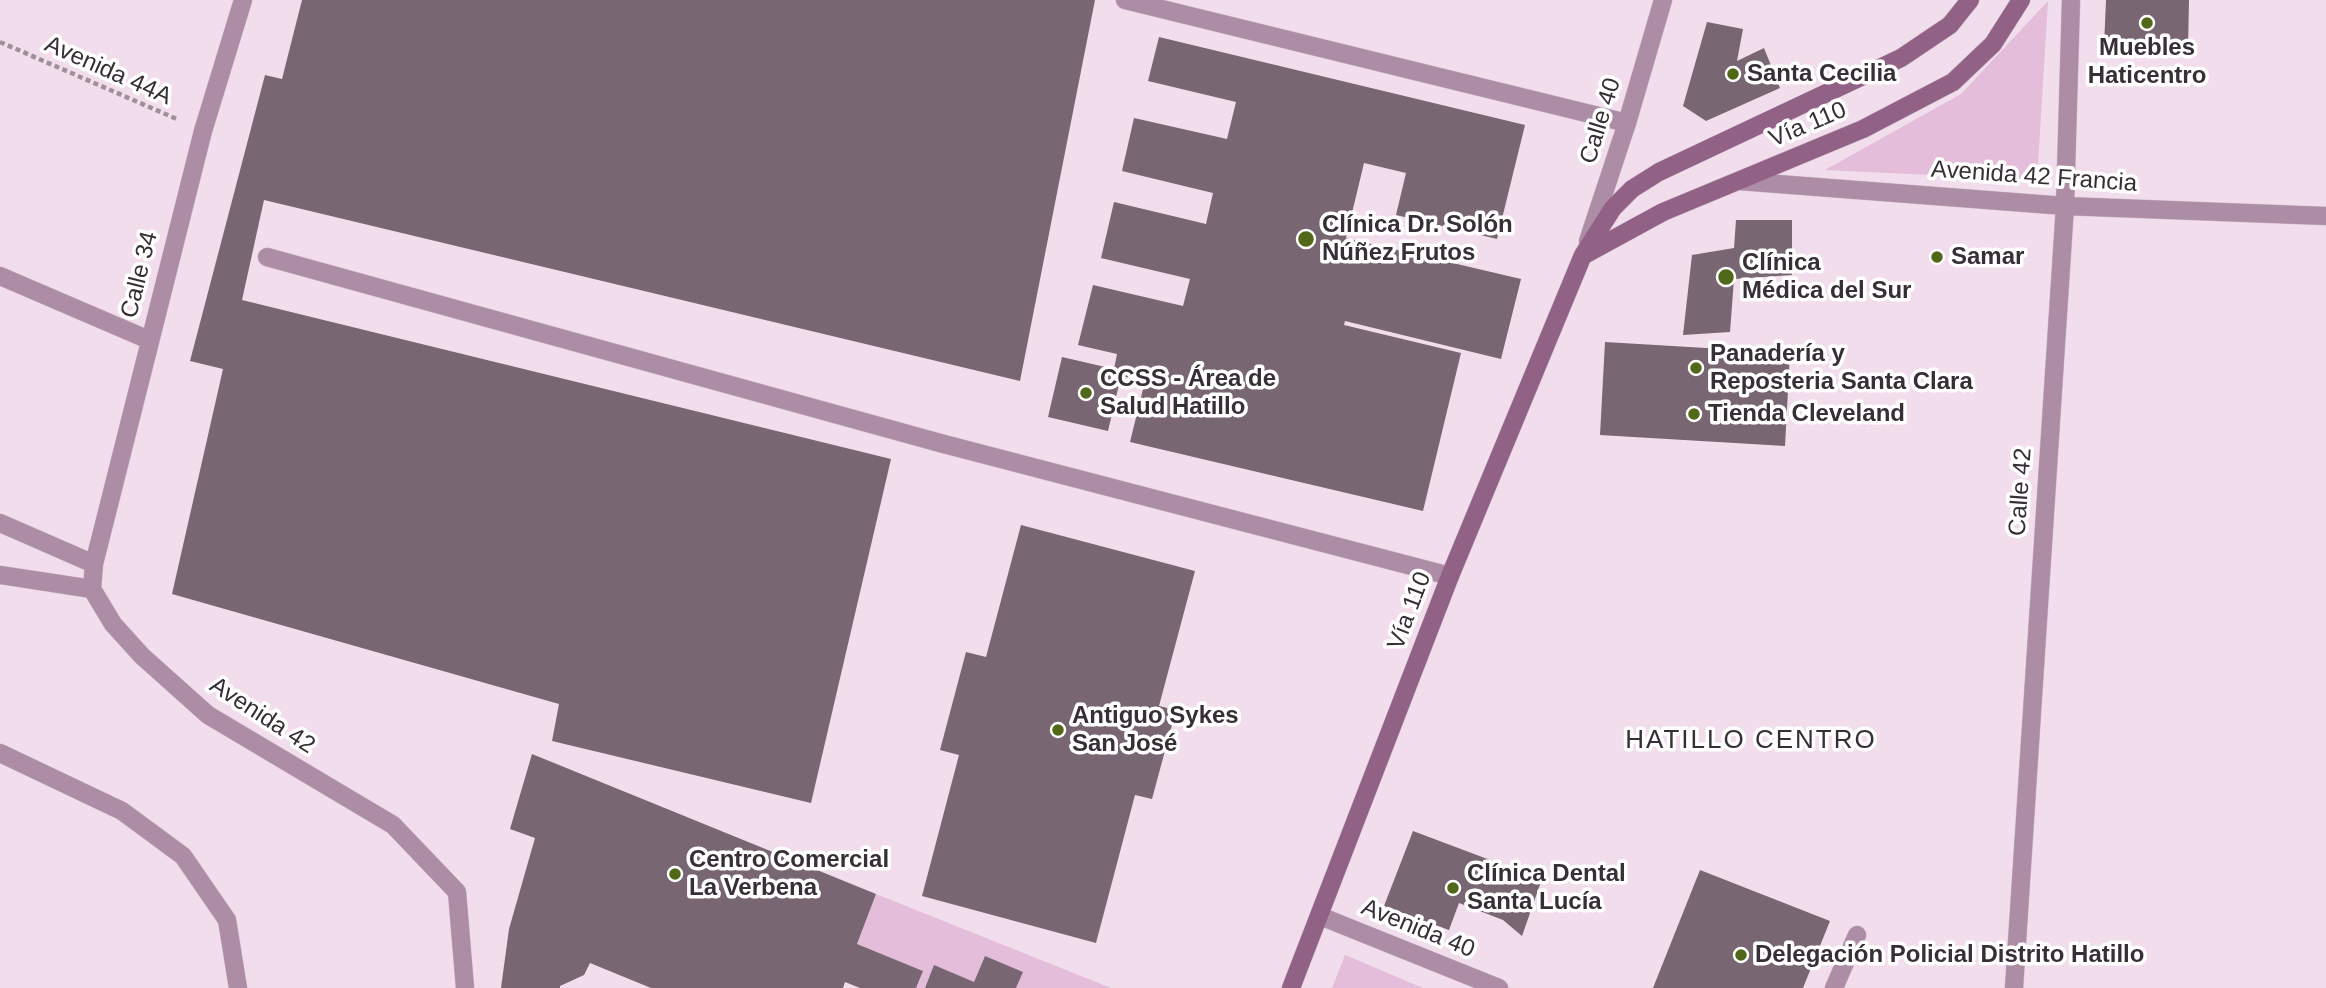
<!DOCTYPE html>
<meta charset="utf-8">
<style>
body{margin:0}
canvas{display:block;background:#f1ddeb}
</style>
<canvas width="2326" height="988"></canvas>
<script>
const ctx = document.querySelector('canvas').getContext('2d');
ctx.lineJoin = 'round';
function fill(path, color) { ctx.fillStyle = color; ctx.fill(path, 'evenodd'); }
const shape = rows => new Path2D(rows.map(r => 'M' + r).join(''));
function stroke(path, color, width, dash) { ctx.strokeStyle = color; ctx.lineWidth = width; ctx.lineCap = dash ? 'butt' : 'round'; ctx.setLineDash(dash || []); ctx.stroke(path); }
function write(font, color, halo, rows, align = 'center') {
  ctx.font = font + ' Helvetica,sans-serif'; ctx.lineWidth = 7; ctx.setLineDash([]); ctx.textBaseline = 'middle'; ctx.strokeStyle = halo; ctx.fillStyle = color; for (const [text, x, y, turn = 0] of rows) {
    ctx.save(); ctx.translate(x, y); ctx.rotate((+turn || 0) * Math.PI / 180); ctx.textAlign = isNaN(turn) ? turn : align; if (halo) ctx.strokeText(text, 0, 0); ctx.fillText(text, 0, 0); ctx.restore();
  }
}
fill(shape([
 [2048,1,2037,180,1825,170,1961,94],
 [876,894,1111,988,1016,988,1023,972,985,956,974,982,934,966,925,988,916,988,923,971,857,944],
 [1345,955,1423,988,1332,988]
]), '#e3bdd9');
fill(shape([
 [302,0,1095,0,1020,381,264,200,242,300,891,459,811,803,552,741,559,704,172,594,223,369,190,361,265,75,282,79],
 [2106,0,2189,0,2188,49,2104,46],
 [1707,22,1743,29,1737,61,1764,48,1780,88,1706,121,1683,106],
 [1159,37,1525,125,1497,239,1396,215,1406,173,1364,163,1346,238,1521,279,1501,359,1345,321,1344,325,1461,353,1423,511,1130,442,1145,381,1121,376,1108,431,1048,417,1062,357,1114,369,1117,354,1078,345,1093,285,1183,306,1190,279,1101,258,1114,202,1206,224,1213,193,1122,171,1134,118,1227,139,1236,102,1148,81],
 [1736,220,1792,220,1792,275,1734,279,1730,332,1683,335,1692,255,1734,248],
 [1605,342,1790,353,1785,446,1600,435],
 [1021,525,1195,571,1159,706,1176,710,1152,799,1135,795,1096,943,922,896,959,755,940,750,966,652,986,657],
 [532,754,876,894,857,944,923,971,916,988,860,988,845,982,843,988,651,988,590,963,584,975,560,986,560,988,501,988,509,929,535,838,510,829],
 [1413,831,1522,872,1543,876,1522,936,1503,920,1459,903,1449,930,1384,906],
 [1700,870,1830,921,1803,988,1653,988],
 [985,956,1023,972,1016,988,925,988,934,965,974,982]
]), '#786673');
const service = shape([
 [1125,0,1627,123],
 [267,257,940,443,1450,576],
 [0,575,92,589],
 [0,753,122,811,183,856,227,920,238,988]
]);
const minor = shape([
 [1739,181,2065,206,2326,216],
 [1588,241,1627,123,1663,0],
 [0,276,149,340],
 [0,523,94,564,92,589,113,624,142,656,208,715,393,825,457,892,465,988],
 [94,564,203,131,243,0],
 [1320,916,1499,988],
 [1834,988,1857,935],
 [2014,988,2065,206,2071,0]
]);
const secondary = shape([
 [1586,254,1663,212,1863,129,1953,82,1993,44,2021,0],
 [1291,988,1450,576,1583,255,1613,208,1632,189,1659,172,1901,58,1950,25,1970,0]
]);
stroke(service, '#ccbac7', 19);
stroke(minor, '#ccbac7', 19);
stroke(secondary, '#ccbac7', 19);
stroke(shape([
 [0,42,179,120]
]), '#9e909a', 4.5, [5, 3.5]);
stroke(service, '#ad8ca5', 18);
stroke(minor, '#ad8ca5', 18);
stroke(secondary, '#916186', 18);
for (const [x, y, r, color] of [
 [2147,23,7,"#506818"],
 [1733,74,7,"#506818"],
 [1306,239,9,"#506818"],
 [1937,257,7,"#506818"],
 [1726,277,9,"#506818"],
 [1696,368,7,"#506818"],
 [1086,393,7,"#506818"],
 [1694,414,7,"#506818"],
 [1058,730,7,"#506818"],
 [675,874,7,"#506818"],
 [1453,888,7,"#506818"],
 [1741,955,7,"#506818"]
]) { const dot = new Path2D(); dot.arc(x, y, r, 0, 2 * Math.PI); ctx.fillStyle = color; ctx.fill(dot); stroke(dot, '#fff', 2.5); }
write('bold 24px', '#372f35', '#fff', [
 ["Muebles",2147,48,"center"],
 ["Haticentro",2147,76,"center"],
 ["Santa Cecilia",1747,74],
 ["Clínica Dr. Solón",1322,225],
 ["Núñez Frutos",1322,253],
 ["Samar",1951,257],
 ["Clínica",1742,263],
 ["Médica del Sur",1742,291],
 ["Panadería y",1710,354],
 ["Reposteria Santa Clara",1710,382],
 ["CCSS - Área de",1100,379],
 ["Salud Hatillo",1100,407],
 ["Tienda Cleveland",1708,414],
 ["Antiguo Sykes",1072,716],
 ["San José",1072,744],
 ["Centro Comercial",689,860],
 ["La Verbena",689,888],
 ["Clínica Dental",1467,874],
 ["Santa Lucía",1467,902],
 ["Delegación Policial Distrito Hatillo",1755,955]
], 'left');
write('24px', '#372f35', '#fff', [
 ["Avenida 44A",108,71,24],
 ["Calle 40",1601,121,-73],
 ["Vía 110",1808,125,-23],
 ["Avenida 42 Francia",2034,177,4],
 ["Calle 34",140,275,-76],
 ["Calle 42",2021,492,-86],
 ["Vía 110",1410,611,-69],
 ["Avenida 42",262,716,33],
 ["Avenida 40",1418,929,22]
]);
ctx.letterSpacing = '2px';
write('26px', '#372f35', '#fff', [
 ["HATILLO CENTRO",1751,741]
]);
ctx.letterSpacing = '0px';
</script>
